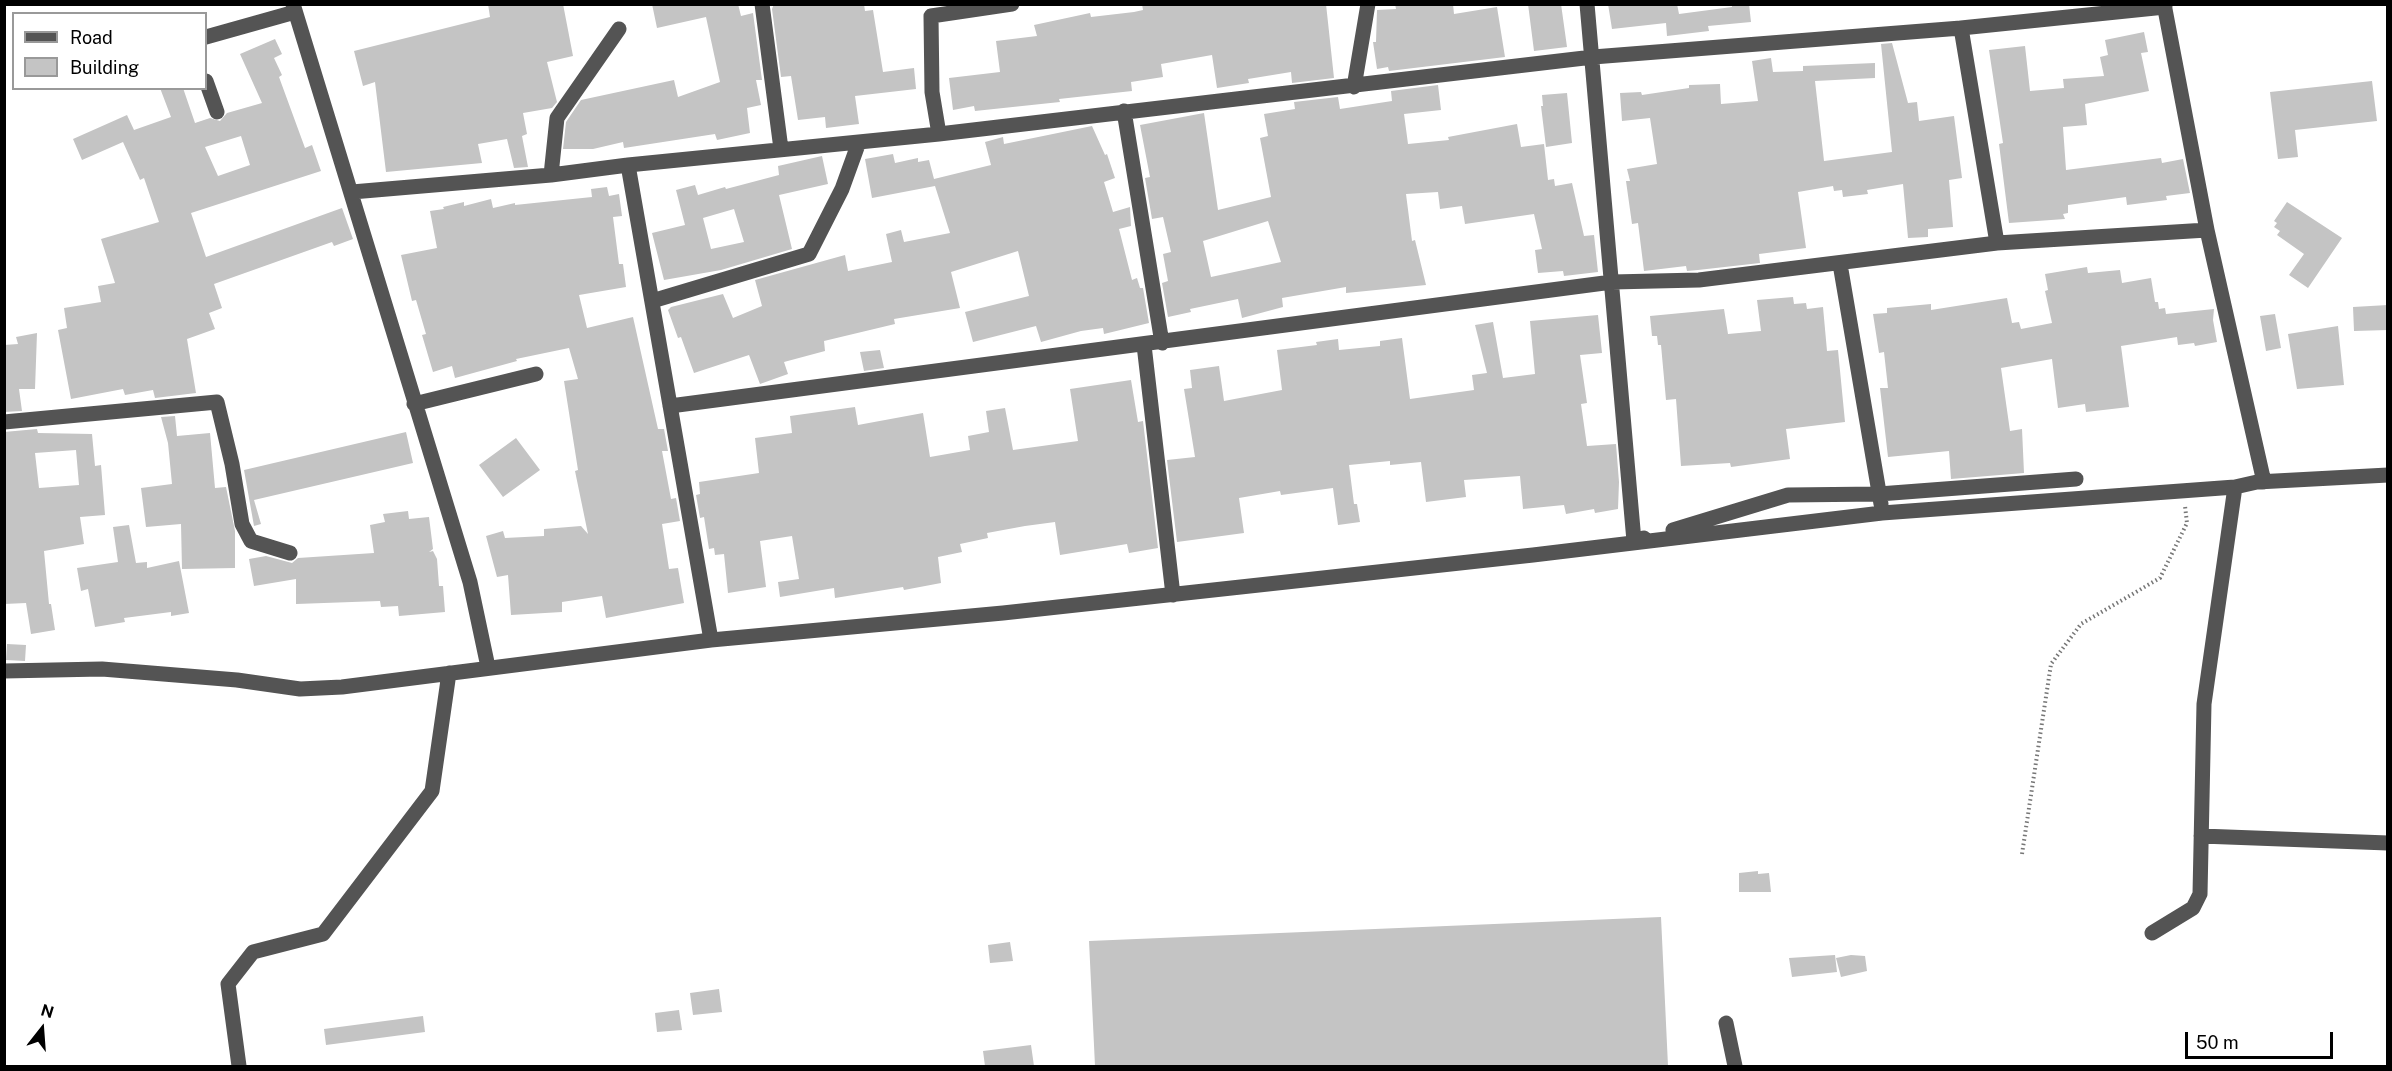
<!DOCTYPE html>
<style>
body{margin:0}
#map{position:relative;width:2392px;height:1071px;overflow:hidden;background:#fff;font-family:"Public Sans",sans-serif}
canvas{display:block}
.frame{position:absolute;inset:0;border:6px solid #000;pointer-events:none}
.legend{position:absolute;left:12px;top:12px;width:195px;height:78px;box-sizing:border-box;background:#fff;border:2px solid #999;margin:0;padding:8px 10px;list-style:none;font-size:18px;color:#000}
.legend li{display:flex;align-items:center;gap:12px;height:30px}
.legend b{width:30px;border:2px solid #999}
.north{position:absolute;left:12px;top:999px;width:60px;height:60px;-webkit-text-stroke:4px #fff;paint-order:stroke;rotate:17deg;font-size:16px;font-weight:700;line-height:24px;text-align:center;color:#000}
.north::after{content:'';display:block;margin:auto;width:21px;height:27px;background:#000;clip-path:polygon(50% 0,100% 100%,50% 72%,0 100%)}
.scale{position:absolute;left:2185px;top:1032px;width:148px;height:27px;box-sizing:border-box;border:3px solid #000;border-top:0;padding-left:8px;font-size:18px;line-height:21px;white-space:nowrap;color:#000;-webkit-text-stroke:4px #fff;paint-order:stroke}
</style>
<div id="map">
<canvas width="2392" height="1071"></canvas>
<div class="frame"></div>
<ul class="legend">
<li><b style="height:8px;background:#545454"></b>Road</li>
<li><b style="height:16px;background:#c4c4c4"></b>Building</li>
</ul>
<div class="north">N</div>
<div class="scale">50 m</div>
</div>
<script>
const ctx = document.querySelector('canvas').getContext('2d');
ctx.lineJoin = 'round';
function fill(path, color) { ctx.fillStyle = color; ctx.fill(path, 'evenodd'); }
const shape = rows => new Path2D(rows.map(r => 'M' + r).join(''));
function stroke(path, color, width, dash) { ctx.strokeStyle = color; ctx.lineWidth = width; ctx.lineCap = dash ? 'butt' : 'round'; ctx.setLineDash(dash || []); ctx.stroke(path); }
fill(shape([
 [488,4,563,4,573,56,547,62,557,102,552,108,523,113,527,134,522,136,528,167,514,168,507,139,478,144,482,163,386,172,375,82,363,86,354,51,490,17],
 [652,4,738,4,741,16,753,13,762,80,756,80,761,105,747,108,750,133,717,140,715,134,624,148,623,142,593,149,563,149,566,122,581,100,674,80,678,97,720,82,706,17,657,28],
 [774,4,864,4,865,11,873,10,883,72,914,68,916,89,855,96,859,124,826,128,825,117,798,120,791,76,781,77,772,9],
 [1142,4,1326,4,1334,78,1292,83,1291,72,1248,79,1249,83,1217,88,1212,55,1161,64,1163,77,1131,82,1132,91,1059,99,1060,102,1041,104,975,111,974,106,953,110,949,78,1000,72,996,41,1037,36,1034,25,1090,13,1091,17,1134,12,1143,10],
 [1395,4,1453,4,1454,14,1497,7,1505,57,1389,71,1388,67,1377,69,1373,42,1376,42,1377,10,1396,9],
 [1528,4,1561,4,1567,47,1534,51],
 [1608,4,1677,4,1679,14,1732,7,1732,4,1749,4,1751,22,1708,26,1709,31,1667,36,1666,23,1612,29],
 [2144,32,2148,52,2141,53,2149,91,2085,104,2087,125,2063,127,2066,170,2161,158,2162,163,2183,159,2190,193,2166,196,2167,200,2127,205,2126,197,2068,205,2068,213,2063,214,2065,219,2009,223,1999,144,2003,143,1989,50,2025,46,2030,91,2064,88,2063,79,2104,76,2100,57,2108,55,2105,40],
 [275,39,282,54,274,58,282,75,279,77,305,148,312,145,321,171,191,213,206,257,342,208,353,239,334,246,332,242,214,284,222,308,209,313,215,329,187,339,196,393,155,398,153,390,125,395,123,389,71,399,58,330,67,328,64,308,101,302,98,286,115,283,101,239,159,222,144,178,140,180,123,142,82,160,73,139,127,115,134,130,171,117,160,88,183,88,195,123,210,118,220,121,227,113,262,103,240,54],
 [241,136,250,165,218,176,205,147],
 [1892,43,1908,103,1917,102,1919,121,1954,116,1962,178,1949,180,1953,227,1928,229,1928,237,1908,238,1903,184,1867,190,1868,194,1843,197,1842,190,1834,191,1833,186,1798,192,1806,248,1759,254,1760,263,1698,270,1687,271,1686,266,1644,271,1638,223,1632,224,1626,181,1630,181,1627,169,1657,164,1650,118,1622,121,1620,93,1641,92,1642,95,1689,88,1689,85,1720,84,1721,104,1758,101,1752,61,1771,58,1773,72,1803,71,1803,66,1875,63,1875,78,1815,81,1824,161,1892,152,1881,44],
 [2372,81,2377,121,2295,130,2298,157,2278,159,2270,92],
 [1438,85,1441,110,1404,114,1408,144,1449,140,1448,137,1517,124,1521,147,1544,144,1548,180,1554,179,1555,186,1572,183,1584,236,1594,235,1598,272,1564,276,1563,271,1538,273,1535,250,1542,249,1534,214,1465,224,1462,206,1440,209,1438,192,1406,194,1412,241,1415,240,1426,285,1346,293,1346,287,1282,298,1283,307,1242,318,1238,299,1190,309,1191,312,1168,317,1162,283,1168,281,1163,254,1171,252,1163,217,1152,219,1145,178,1150,177,1140,125,1204,113,1218,210,1271,197,1260,138,1268,136,1264,114,1295,109,1294,102,1338,97,1340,109,1392,101,1391,91],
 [1268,221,1281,262,1211,277,1203,241],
 [1567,93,1572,143,1546,147,1541,106,1543,106,1542,95],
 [1092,126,1105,155,1107,154,1115,178,1104,182,1113,212,1130,207,1131,226,1119,229,1132,280,1137,278,1140,288,1143,288,1149,323,1104,334,1103,328,1081,331,1041,342,1036,326,973,342,965,312,1029,296,1018,251,951,272,960,308,894,319,895,324,824,341,825,351,784,362,788,374,760,384,749,355,694,373,681,337,678,338,668,310,671,307,723,294,733,318,762,306,755,280,845,255,848,271,892,262,886,234,901,230,904,242,950,233,935,186,872,198,865,159,893,154,895,163,918,158,918,162,929,160,934,179,991,165,985,142,1003,137,1004,144],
 [822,156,828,184,779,195,792,249,721,270,664,280,652,233,685,225,676,190,695,185,698,195,725,187,726,189,779,175,778,166],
 [734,209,744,242,711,249,703,218],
 [607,187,609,196,619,194,622,216,613,217,619,264,623,264,626,287,579,295,587,328,633,317,658,429,664,429,668,451,662,451,671,499,676,498,680,521,662,524,669,569,678,568,684,603,606,618,602,596,562,602,562,612,511,615,508,575,497,577,486,536,503,531,505,538,544,536,544,529,581,526,588,534,575,471,578,470,564,381,578,379,569,348,516,359,517,361,455,378,452,366,433,372,422,335,426,334,416,300,412,301,401,255,437,248,430,211,444,209,443,207,464,202,464,206,491,199,493,208,515,203,515,205,592,197,591,189],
 [2287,202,2342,238,2308,288,2289,275,2304,254,2277,235,2280,231,2274,227,2277,223,2274,221],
 [2087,267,2088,273,2120,270,2122,283,2151,278,2155,302,2158,302,2159,309,2165,308,2166,314,2214,309,2213,320,2217,342,2195,346,2194,343,2178,345,2177,337,2121,346,2129,407,2086,412,2085,404,2058,408,2052,359,2001,368,2010,431,2022,429,2024,473,1951,479,1949,451,1888,457,1880,388,1888,388,1884,352,1879,353,1873,314,1887,313,1887,308,1931,304,1931,310,2007,298,2012,323,2019,322,2021,329,2052,323,2045,291,2048,290,2045,274],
 [1793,297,1794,304,1806,303,1807,309,1823,307,1827,351,1838,350,1845,422,1786,429,1790,459,1731,467,1730,463,1681,466,1676,399,1666,400,1661,345,1658,345,1657,336,1652,336,1650,316,1724,309,1728,334,1761,331,1757,300],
 [2388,305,2388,330,2354,331,2353,307],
 [2275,314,2281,348,2266,351,2260,316],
 [1598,315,1602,353,1580,355,1587,403,1581,404,1587,446,1616,444,1619,482,1618,509,1595,513,1594,509,1566,514,1564,505,1523,509,1520,476,1464,480,1466,497,1426,502,1421,462,1390,465,1390,461,1349,465,1354,504,1357,504,1360,522,1338,525,1333,488,1281,495,1280,491,1239,498,1244,533,1177,542,1167,460,1195,457,1184,389,1192,388,1190,370,1219,366,1224,401,1282,390,1277,350,1317,345,1316,342,1338,339,1339,350,1380,346,1380,341,1402,338,1410,399,1474,390,1472,375,1487,373,1475,325,1493,322,1503,378,1535,374,1530,321],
 [2338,326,2344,385,2297,389,2288,334],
 [37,333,35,389,19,389,22,411,4,412,4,345,18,344,16,337],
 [880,350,884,368,864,371,860,352],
 [1131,380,1138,422,1143,421,1158,548,1129,553,1127,544,1060,555,1055,522,1025,526,987,533,988,538,960,544,962,552,938,557,941,583,904,590,903,587,835,598,834,588,780,597,778,582,799,579,792,536,760,541,766,587,728,593,724,554,715,555,714,548,709,549,704,517,700,518,696,495,700,494,699,482,759,473,755,438,792,433,790,416,855,407,858,425,923,413,930,457,970,450,968,436,989,432,986,411,1005,408,1013,450,1078,441,1070,389],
 [175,416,177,436,210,433,215,488,226,487,235,531,235,568,182,569,181,524,146,527,141,488,172,484,168,443,161,417],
 [37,429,38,433,92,434,95,466,101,465,105,515,80,517,84,544,44,551,49,604,51,604,55,630,31,634,26,603,4,604,4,432],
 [76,450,79,485,39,488,35,453],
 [406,432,413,463,254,500,261,524,254,526,244,470],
 [516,438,540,470,503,497,479,465],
 [408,511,409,519,429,517,433,549,429,552,433,551,437,559,439,586,443,586,445,612,399,616,398,606,381,607,380,601,296,604,296,579,254,586,249,559,266,556,292,563,298,558,374,553,370,525,385,522,383,514],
 [129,525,136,563,147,562,147,568,179,561,189,613,171,616,171,612,124,618,125,622,95,627,88,589,81,591,77,568,118,562,113,527],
 [7,644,26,645,25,661,6,660],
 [1758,871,1758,874,1769,873,1771,892,1739,892,1739,873],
 [1661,917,1668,1066,1095,1066,1089,941],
 [1010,942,1013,961,990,963,988,945],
 [1835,955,1837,972,1792,977,1789,958],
 [1851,955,1865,956,1867,971,1841,977,1836,958],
 [719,989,722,1012,693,1015,690,993],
 [679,1010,682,1030,657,1032,655,1013],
 [423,1016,425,1032,326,1045,324,1029],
 [1031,1045,1034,1066,985,1066,983,1051]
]), '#c4c4c4');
stroke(shape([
 [2022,854,2051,664,2081,624,2160,578,2187,523,2185,506]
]), '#767676', 4, [1.5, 3]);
stroke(shape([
 [293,4,470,582,488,667],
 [762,4,781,149],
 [1587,4,1634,541,1644,538],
 [2164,4,2207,230,2264,482],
 [1961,28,1997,243],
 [206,37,295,12],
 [206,81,217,112],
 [1354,87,1368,4],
 [1124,111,1162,343],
 [939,134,932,92,931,16,1012,4],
 [628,165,711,640],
 [551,175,557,118,619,29],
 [352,192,551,175,628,165,939,134,1593,57,1961,28,2165,7],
 [1840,264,1881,504],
 [652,301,809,254,842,189,859,142],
 [1144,345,1173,595],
 [414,404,536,374],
 [670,406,1612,282,1699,280,1997,243,2207,230],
 [4,422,217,402,232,464,242,524,251,541,290,553],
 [1673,530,1788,495,1879,494,2076,479],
 [4,671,102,669,237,680,300,689,342,687,711,640,1003,613,1533,555,1882,513,2235,487,2257,482,2388,475],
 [2201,836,2388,843],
 [2152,933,2193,908,2200,894,2204,704,2235,487],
 [1726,1023,1735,1066],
 [239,1066,228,984,253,952,323,934,432,791,449,673]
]), '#545454', 15);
</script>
